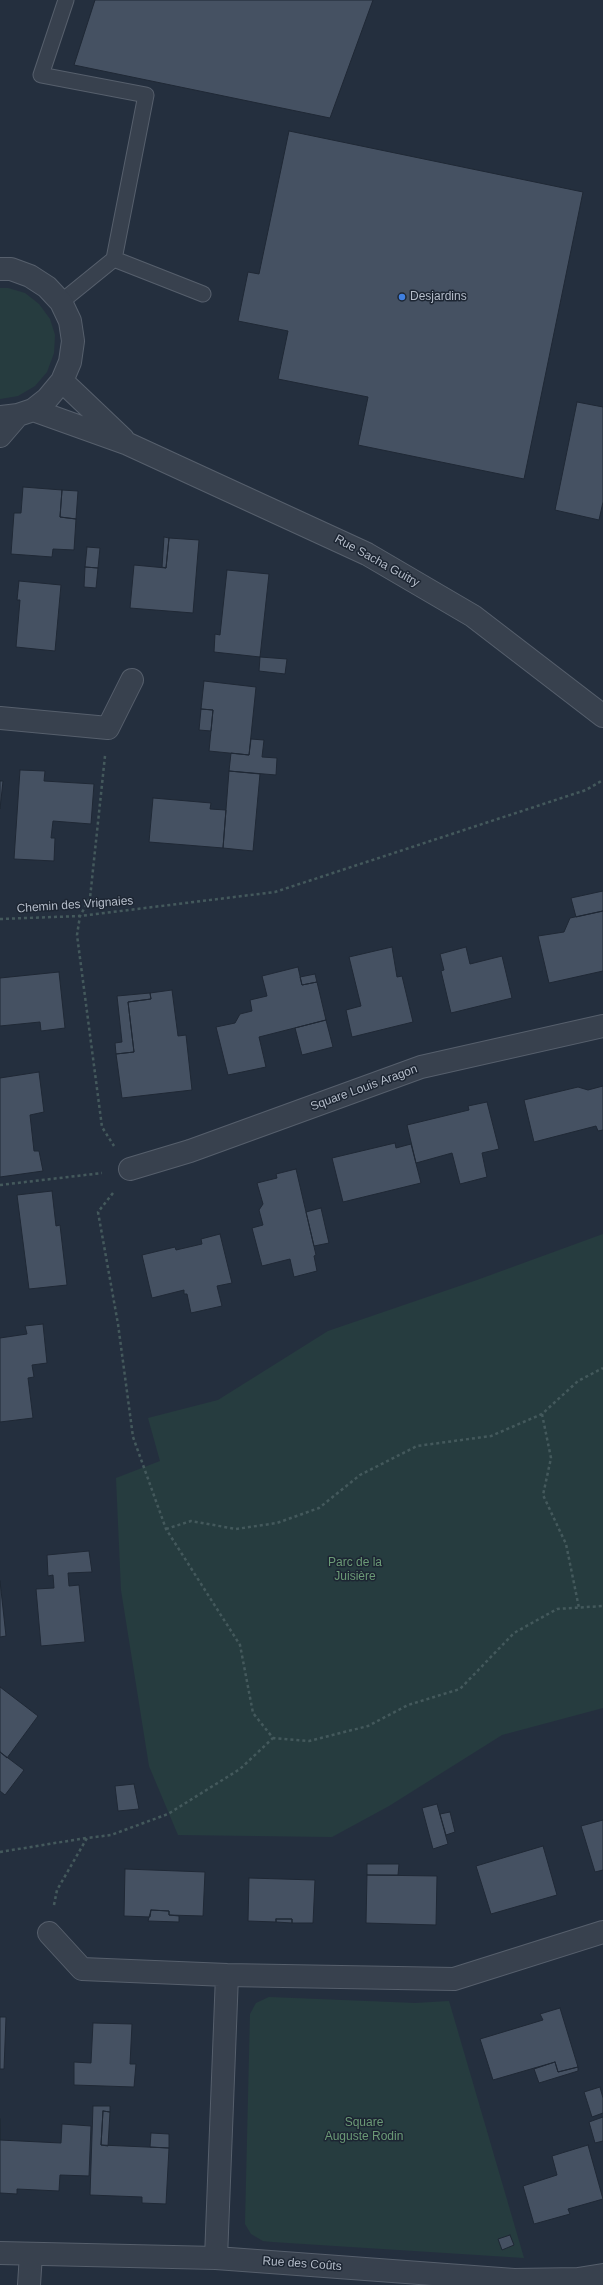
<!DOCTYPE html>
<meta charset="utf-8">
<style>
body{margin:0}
canvas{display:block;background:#242f3e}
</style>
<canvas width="603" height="2285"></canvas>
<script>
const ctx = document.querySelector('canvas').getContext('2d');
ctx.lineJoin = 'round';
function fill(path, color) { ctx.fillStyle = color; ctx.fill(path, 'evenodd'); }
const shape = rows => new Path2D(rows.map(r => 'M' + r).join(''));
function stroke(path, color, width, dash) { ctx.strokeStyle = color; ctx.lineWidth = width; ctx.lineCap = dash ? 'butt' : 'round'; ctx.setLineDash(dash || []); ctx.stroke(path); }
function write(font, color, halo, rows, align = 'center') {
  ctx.font = font + ' Helvetica,sans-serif'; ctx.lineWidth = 3; ctx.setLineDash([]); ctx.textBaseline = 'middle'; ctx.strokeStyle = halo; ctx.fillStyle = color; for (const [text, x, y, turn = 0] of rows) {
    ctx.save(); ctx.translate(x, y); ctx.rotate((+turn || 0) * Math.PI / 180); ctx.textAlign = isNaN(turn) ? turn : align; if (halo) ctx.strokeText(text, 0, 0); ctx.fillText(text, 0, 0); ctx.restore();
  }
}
fill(shape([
 [0,288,8,288,25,293,39,304,50,319,55,335,54,353,47,372,35,386,18,396,0,399],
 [603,1234,603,1708,502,1735,389,1806,332,1837,178,1835,149,1766,121,1590,116,1478,160,1461,148,1418,218,1400,328,1331,477,1280],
 [269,1997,415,2003,449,2001,524,2258,273,2242,263,2241,251,2234,245,2224,250,2014,256,2003]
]), '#263c3f');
const building = shape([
 [95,0,373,0,330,118,74,65,95,0],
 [289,131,583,192,524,479,358,445,368,397,278,379,288,331,238,321,248,272,259,274,289,131],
 [577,402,603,407,603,502,599,520,555,510,577,402],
 [23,487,62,490,60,517,76,519,74,550,53,549,52,557,11,554,14,513,21,513,23,487],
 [62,490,78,491,76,519,60,517,62,490],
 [164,537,169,538,166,568,162,567,164,537],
 [169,538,199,540,193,613,130,608,134,565,166,568,169,538],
 [87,547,100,548,98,568,85,567,87,547],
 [85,567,98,568,96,588,84,587,85,567],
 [227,570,269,574,260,657,214,652,215,634,220,635,227,570],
 [19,581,61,585,55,651,16,647,20,600,17,600,19,581],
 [260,657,287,659,285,674,259,671,260,657],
 [204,681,256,687,249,755,209,751,213,710,201,709,204,681],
 [201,709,213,710,211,731,199,730,201,709],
 [251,739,264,740,262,757,277,758,276,775,229,771,231,753,249,755,251,739],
 [20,770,45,771,44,781,94,784,91,824,53,821,51,838,55,838,54,861,14,859,20,770],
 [229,771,260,774,253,851,223,848,229,771],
 [0,781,3,781,0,809,0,781],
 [153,798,211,803,210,809,226,810,223,848,149,842,153,798],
 [603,891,603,911,576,917,571,898,603,891],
 [603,911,603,971,549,983,538,936,564,932,570,918,603,911],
 [392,947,397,977,402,976,413,1022,352,1037,346,1010,361,1006,349,957,392,947],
 [466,947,470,964,502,956,512,998,451,1013,441,971,444,970,440,954,466,947],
 [298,967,302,985,317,982,326,1020,259,1037,266,1067,228,1075,216,1027,235,1023,240,1014,252,1011,250,1000,267,996,262,976,298,967],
 [59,972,65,1028,41,1031,40,1022,0,1026,0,978,59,972],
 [315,974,317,982,302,985,300,977,315,974],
 [172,990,178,1036,186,1035,192,1090,122,1098,116,1054,134,1052,128,1002,151,999,150,993,172,990],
 [150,993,151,999,128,1002,134,1052,116,1054,115,1043,122,1042,117,996,150,993],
 [326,1020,333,1047,302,1055,295,1028,326,1020],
 [39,1072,44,1112,30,1115,34,1151,39,1151,43,1171,0,1177,0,1078,39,1072],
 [603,1086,603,1130,598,1131,596,1126,534,1142,524,1100,578,1087,588,1090,603,1086],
 [487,1102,499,1149,482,1153,487,1177,460,1184,452,1153,416,1163,407,1125,469,1110,468,1106,487,1102],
 [395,1143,396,1148,411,1144,421,1183,343,1202,332,1158,395,1143],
 [296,1169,316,1255,314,1256,317,1271,294,1277,290,1259,262,1266,252,1228,263,1225,259,1210,263,1204,257,1183,277,1178,276,1174,296,1169],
 [52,1191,56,1226,60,1225,67,1285,29,1289,17,1195,52,1191],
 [321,1208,329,1243,314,1246,306,1212,321,1208],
 [220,1234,232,1283,217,1286,222,1306,191,1313,187,1294,184,1294,184,1290,152,1298,142,1255,175,1247,176,1250,202,1244,201,1239,220,1234],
 [43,1324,47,1363,32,1365,34,1377,28,1378,33,1418,0,1422,0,1338,27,1334,25,1326,43,1324],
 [89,1551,92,1572,68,1573,69,1586,79,1585,85,1642,41,1646,36,1589,54,1588,53,1575,48,1576,47,1555,89,1551],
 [0,1581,6,1636,0,1637,0,1581],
 [0,1687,38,1716,7,1758,0,1752,0,1687],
 [0,1752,24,1770,5,1795,0,1791,0,1752],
 [134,1784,139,1809,118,1811,115,1786,134,1784],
 [437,1804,448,1844,433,1849,422,1808,437,1804],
 [450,1812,455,1832,446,1835,440,1814,450,1812],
 [603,1820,603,1870,595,1872,581,1826,603,1820],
 [543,1846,557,1895,491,1914,476,1866,543,1846],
 [367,1864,399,1864,398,1875,367,1875,367,1864],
 [125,1869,205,1872,203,1916,169,1915,169,1911,151,1910,150,1917,124,1916,125,1869],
 [367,1875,437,1876,436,1925,366,1923,367,1875],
 [249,1878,315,1880,313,1923,292,1923,292,1919,276,1919,276,1922,248,1921,249,1878],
 [151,1910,169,1911,169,1915,179,1916,179,1922,148,1921,151,1910],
 [276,1919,292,1919,292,1923,276,1922,276,1919],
 [560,2008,578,2067,558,2072,555,2062,493,2080,480,2039,543,2020,540,2014,560,2008],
 [0,2017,6,2017,4,2069,0,2069,0,2017],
 [93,2023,132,2024,130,2064,136,2064,134,2087,74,2085,74,2062,91,2063,93,2023],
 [555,2062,558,2072,578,2067,578,2071,539,2083,534,2069,555,2062],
 [600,2087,603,2098,603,2113,592,2117,584,2092,600,2087],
 [93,2106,110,2106,110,2112,103,2111,101,2145,169,2148,166,2204,142,2203,142,2197,90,2195,93,2106],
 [103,2111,110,2112,108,2146,101,2145,103,2111],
 [603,2117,603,2141,595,2143,589,2122,603,2117],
 [0,2119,0,2140,61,2143,62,2124,91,2126,89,2176,60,2175,59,2191,17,2189,17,2194,0,2193,0,2119],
 [151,2133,169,2134,169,2148,150,2147,151,2133],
 [588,2145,603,2199,568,2209,570,2214,534,2224,523,2186,557,2175,552,2156,588,2145],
 [510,2235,514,2245,502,2250,498,2239,510,2235]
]);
fill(building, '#455162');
stroke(building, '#1f2835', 1);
const service = shape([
 [114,259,203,294],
 [61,302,114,259,146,95,41,75,66,0]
]);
const minor = shape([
 [0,269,11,269,30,276,47,287,61,302,70,321,73,341,70,362,62,381,47,399,33,410,18,415,0,417],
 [62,381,123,439],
 [33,410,128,444,367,554,473,616,603,716],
 [0,436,18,415],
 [0,718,108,728,132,680],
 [130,1169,190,1151,421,1067,603,1026],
 [49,1933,82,1969,227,1975,454,1979,603,1932],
 [0,2253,216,2258,514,2280,578,2279,603,2275],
 [216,2258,227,1975],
 [29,2285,31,2254]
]);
stroke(service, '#565f6c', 17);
stroke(minor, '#565f6c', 24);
stroke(shape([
 [105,756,90,898,80,916,77,935,102,1127,114,1146],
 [0,919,80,916,275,892,586,790,603,780],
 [0,1185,102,1173],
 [113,1193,98,1212,118,1324,133,1437,166,1529,240,1645,253,1713,273,1738,309,1741,368,1726,408,1705,460,1689,514,1633,557,1609,603,1606],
 [542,1414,551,1458,543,1495,566,1544,579,1608],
 [166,1529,191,1521,236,1529,277,1523,319,1508,360,1475,417,1446,491,1436,542,1414,578,1381,603,1368],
 [0,1852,86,1838],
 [54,1905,57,1890,87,1838,111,1835,168,1814,240,1769,273,1738]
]), '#44595c', 2.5, [3, 3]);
stroke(service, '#38414e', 15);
stroke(minor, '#38414e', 22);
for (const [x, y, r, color] of [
 [402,297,4,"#3f7fe0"]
]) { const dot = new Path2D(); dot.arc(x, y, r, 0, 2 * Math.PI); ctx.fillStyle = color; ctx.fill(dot); stroke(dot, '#1d2633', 1.5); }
write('12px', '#b4bcc9', '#1d2633', [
 ["Desjardins",410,297]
], 'left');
write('12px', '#b4bcc9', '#1d2633', [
 ["Rue Sacha Guitry",377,561,29],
 ["Chemin des Vrignaies",75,905,-4],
 ["Square Louis Aragon",364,1088,-20],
 ["Rue des Coûts",302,2264,4]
]);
write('12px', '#6b9a76', '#1d2633', [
 ["Parc de la",355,1563],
 ["Juisière",355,1577],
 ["Square",364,2123],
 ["Auguste Rodin",364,2137]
]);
</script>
